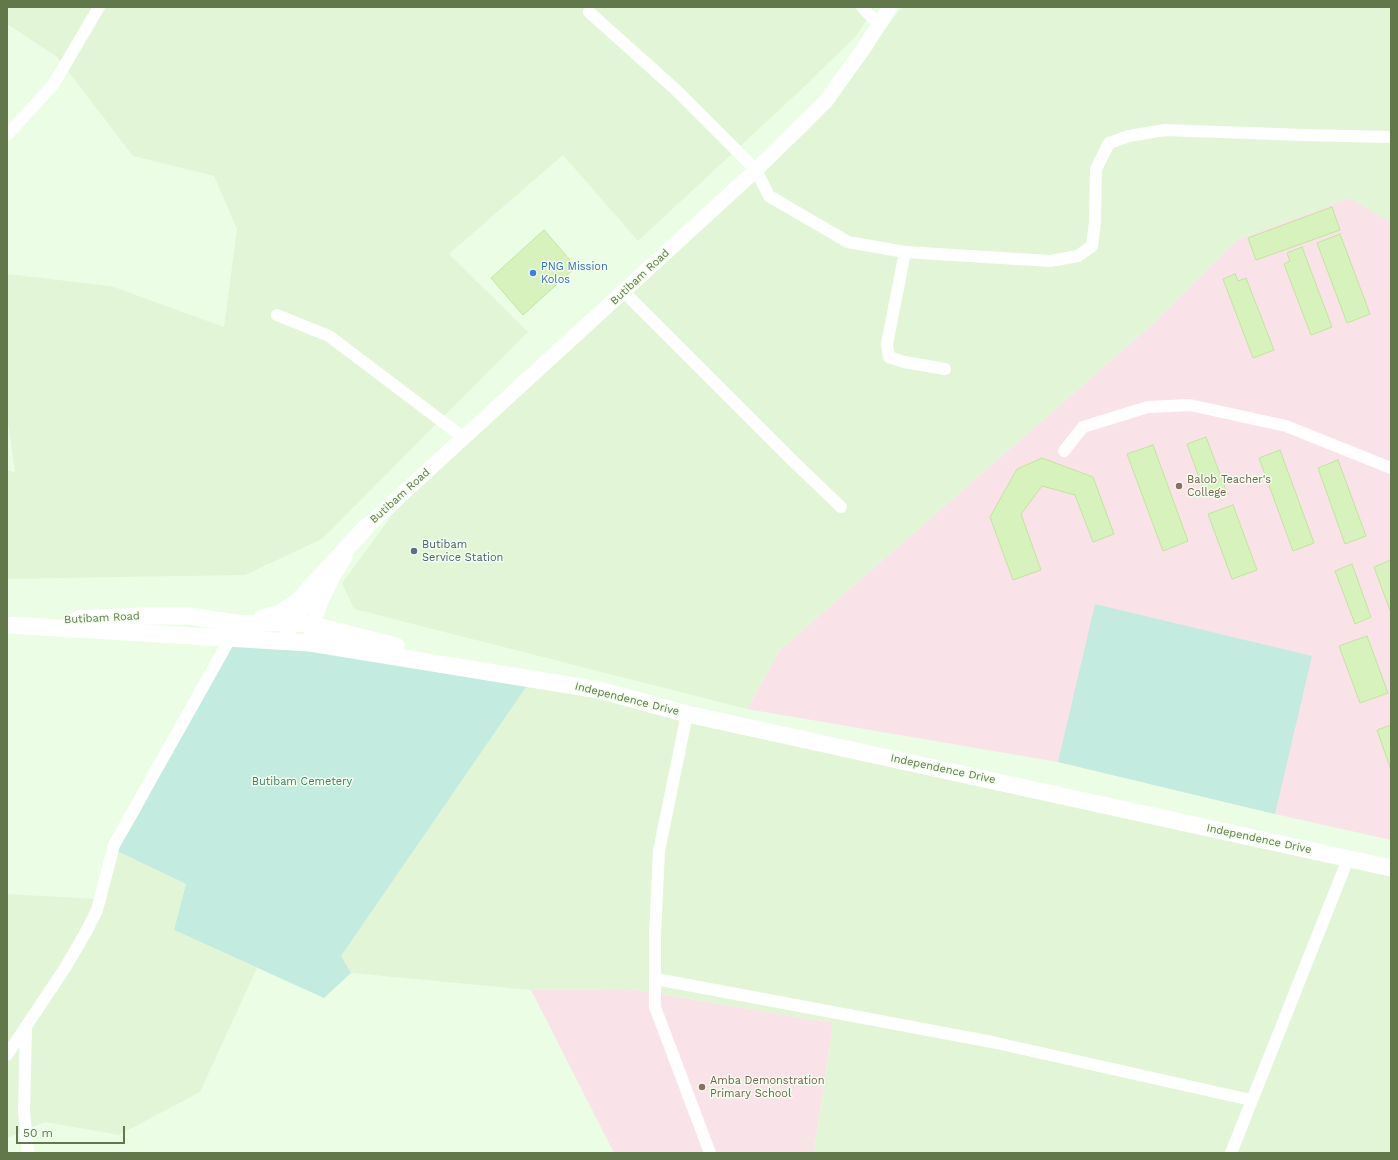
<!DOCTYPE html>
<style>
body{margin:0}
#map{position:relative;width:1398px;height:1160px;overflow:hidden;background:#ecfde6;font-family:"Work Sans",sans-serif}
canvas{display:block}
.frame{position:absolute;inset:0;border:8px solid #62774a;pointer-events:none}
.scale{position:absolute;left:16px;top:1126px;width:109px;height:18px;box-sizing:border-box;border:2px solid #62774a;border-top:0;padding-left:5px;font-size:12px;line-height:14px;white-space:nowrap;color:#62774a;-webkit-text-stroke:3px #f2ffed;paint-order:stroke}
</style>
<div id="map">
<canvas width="1398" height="1160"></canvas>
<div class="frame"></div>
<div class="scale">50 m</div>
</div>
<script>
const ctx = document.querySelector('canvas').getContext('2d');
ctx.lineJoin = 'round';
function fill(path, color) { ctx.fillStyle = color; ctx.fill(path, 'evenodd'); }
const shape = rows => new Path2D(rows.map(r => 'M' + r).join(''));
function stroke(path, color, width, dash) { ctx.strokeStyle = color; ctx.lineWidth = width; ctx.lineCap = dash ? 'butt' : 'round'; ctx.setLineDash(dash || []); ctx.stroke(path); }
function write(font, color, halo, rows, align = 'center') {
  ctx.font = font + ' "Work Sans",sans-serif'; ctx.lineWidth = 3; ctx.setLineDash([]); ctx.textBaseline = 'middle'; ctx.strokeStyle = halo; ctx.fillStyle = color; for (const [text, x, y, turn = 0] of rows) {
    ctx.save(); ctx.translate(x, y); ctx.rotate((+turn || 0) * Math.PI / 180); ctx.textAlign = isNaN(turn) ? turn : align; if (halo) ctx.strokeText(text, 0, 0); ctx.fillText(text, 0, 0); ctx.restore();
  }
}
fill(shape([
 [7,7,875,7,857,35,804,87,638,241,563,155,449,254,528,332,322,539,245,575,7,579,7,470,15,472,7,416,7,274,111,286,224,327,237,229,214,176,133,156,57,57,7,24],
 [902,7,1391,7,1391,222,1237,240,1155,322,780,650,747,709,354,609,342,583,395,511,808,130],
 [533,677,1391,873,1391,1153,814,1153,833,1021,814,1020,631,989,531,990,351,973,340,956],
 [117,851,186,884,174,930,257,968,200,1092,119,1135,45,1122,7,1138,7,894,96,899]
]), '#e2f6d7');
fill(shape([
 [1349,198,1391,222,1391,840,1275,814,1058,762,747,709,780,650,1155,322,1237,240],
 [631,989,814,1020,833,1021,814,1153,614,1153,531,990]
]), '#f9e3e8');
fill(shape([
 [1095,604,1312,656,1275,814,1058,762],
 [231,637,533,677,341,956,351,973,324,998,174,930,186,884,117,851,139,814]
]), '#c4ebdf');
const building = shape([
 [1332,207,1340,230,1256,260,1248,238,1332,207],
 [544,230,576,267,523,315,491,278,544,230],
 [1340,234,1370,314,1347,323,1317,243,1340,234],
 [1302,247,1332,327,1311,335,1284,264,1290,261,1287,253,1302,247],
 [1235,274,1238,281,1246,278,1274,350,1253,358,1223,279,1235,274],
 [1206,437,1226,490,1206,497,1187,444,1206,437],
 [1153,445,1188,541,1163,551,1127,454,1153,445],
 [1280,450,1314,543,1293,551,1259,458,1280,450],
 [1042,458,1093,477,1114,534,1093,542,1075,495,1042,486,1021,514,1041,570,1013,580,990,517,1017,469,1042,458],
 [1338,460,1366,536,1345,544,1318,468,1338,460],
 [1233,505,1257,570,1232,579,1208,514,1233,505],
 [1391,560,1391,613,1374,567,1391,560],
 [1352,564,1371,617,1355,624,1335,571,1352,564],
 [1367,636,1388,693,1360,703,1339,646,1367,636],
 [1391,725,1391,770,1377,730,1391,725]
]);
fill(building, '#d8f2bd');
stroke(building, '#c2e59d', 1);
stroke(shape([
 [862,7,879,25],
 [589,12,676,90,756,170,769,196,848,242,905,252,1050,261,1078,256,1092,246,1095,222,1096,169,1109,143,1129,136,1165,130,1304,135,1391,137],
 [7,135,53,85,99,7],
 [905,252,887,344,889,357,904,362,945,369],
 [624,292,793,461,841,507],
 [277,315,329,336,464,438],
 [1064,451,1083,427,1148,407,1190,405,1286,426,1391,468],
 [687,714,659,851,655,935,655,1007,710,1153],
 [656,979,992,1042,1251,1100],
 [26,1026,24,1112,28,1153],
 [7,1055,65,968,86,932,97,910,114,845,231,637],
 [1231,1153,1348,859]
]), '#fff', 12);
stroke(shape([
 [359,537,366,527,756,170,826,101,864,48,890,7],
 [311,636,313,625,320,603,333,576,345,557],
 [285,640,292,622,314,593]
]), '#fff', 15);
stroke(shape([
 [262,618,278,614,297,602,366,527],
 [78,619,144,616,188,616,243,624,292,622,313,625,396,646],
 [7,625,310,643,599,690,687,714,1391,868]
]), '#fff', 17);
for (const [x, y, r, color] of [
 [533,273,4,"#3f7fe0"],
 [1179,486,4,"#8d6e63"],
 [414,551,4,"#5c6f8a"],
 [702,1087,4,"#8d6e63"]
]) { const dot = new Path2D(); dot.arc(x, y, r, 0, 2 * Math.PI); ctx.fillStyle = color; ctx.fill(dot); stroke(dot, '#f2ffed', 1.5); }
write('11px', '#366cbe', '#f2ffed', [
 ["PNG Mission",541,267],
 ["Kolos",541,280]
], 'left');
write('11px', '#62774a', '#f2ffed', [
 ["Butibam Road",640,277,-43],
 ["Butibam Road",400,496,-42],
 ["Butibam Road",102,618,-3],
 ["Independence Drive",627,699,14],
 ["Independence Drive",943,769,12],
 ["Independence Drive",1259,839,12]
]);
write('11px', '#785e54', '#f2ffed', [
 ["Balob Teacher's",1187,480],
 ["College",1187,493],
 ["Amba Demonstration",710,1081],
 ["Primary School",710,1094]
], 'left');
write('11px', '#4e5e75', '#f2ffed', [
 ["Butibam",422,545],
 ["Service Station",422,558]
], 'left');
write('11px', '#427c71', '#f2ffed', [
 ["Butibam Cemetery",302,782]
]);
</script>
